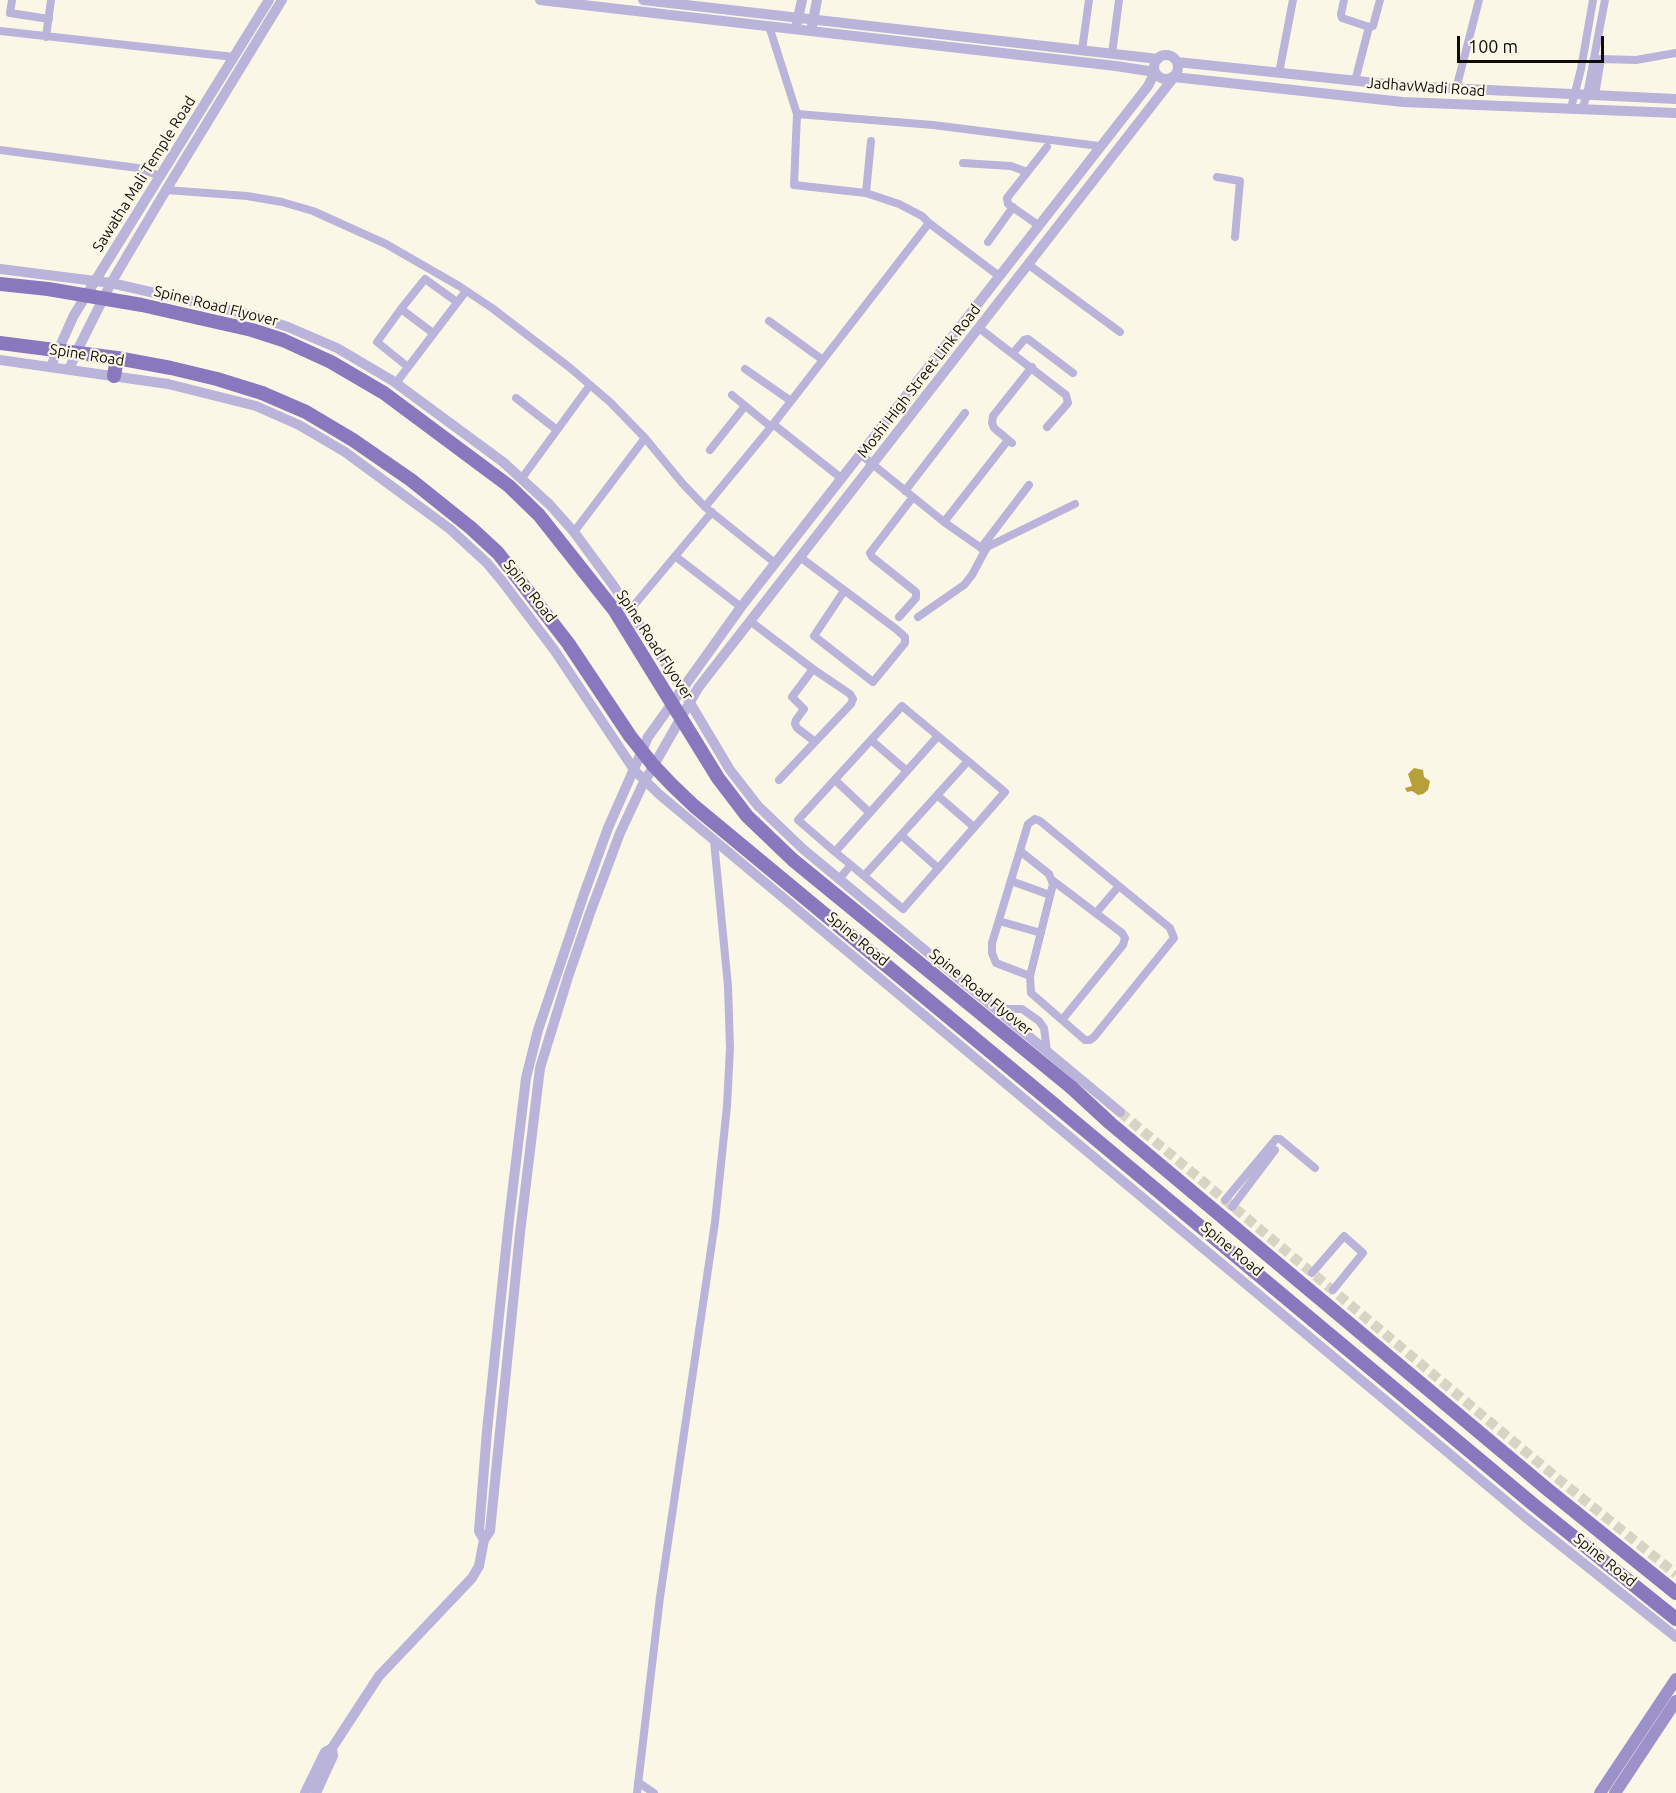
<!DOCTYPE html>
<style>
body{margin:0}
#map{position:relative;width:1676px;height:1793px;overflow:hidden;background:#fbf7e7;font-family:Ubuntu,sans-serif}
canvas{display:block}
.scale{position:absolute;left:1457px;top:36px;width:147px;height:27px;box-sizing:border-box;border:3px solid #0d0c07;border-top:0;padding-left:8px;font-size:18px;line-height:21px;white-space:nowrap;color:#0d0c07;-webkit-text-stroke:4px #fbf7e7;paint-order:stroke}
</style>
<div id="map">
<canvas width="1676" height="1793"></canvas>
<div class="scale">100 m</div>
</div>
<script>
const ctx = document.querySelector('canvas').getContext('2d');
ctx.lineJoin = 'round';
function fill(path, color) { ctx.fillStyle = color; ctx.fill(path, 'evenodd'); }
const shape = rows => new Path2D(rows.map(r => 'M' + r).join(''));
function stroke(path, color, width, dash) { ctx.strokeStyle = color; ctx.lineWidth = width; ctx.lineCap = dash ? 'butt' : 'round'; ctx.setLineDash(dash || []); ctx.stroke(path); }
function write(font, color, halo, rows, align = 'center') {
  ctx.font = font + ' Ubuntu,sans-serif'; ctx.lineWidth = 4.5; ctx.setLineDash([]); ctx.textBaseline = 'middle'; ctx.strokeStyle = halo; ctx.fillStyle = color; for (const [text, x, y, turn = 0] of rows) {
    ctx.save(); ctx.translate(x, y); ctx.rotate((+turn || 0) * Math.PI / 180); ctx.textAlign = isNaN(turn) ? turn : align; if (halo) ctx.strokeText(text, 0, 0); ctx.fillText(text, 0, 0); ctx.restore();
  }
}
fill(shape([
 [1414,768,1423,770,1424,777,1430,781,1428,790,1423,794,1418,795,1412,791,1407,792,1405,788,1412,786,1408,774]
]), '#b7a039');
stroke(shape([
 [1120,1112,1557,1478,1676,1574]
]), '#d7d4c5', 10, [10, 5]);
stroke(shape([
 [12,0,10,13,49,19],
 [1344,0,1341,14,1342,18,1369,27],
 [769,26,797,114,794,185,866,193,899,204,922,216,929,223,999,276],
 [0,31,234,57],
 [46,37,51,0],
 [1082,50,1089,0],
 [1112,54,1119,0],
 [1279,73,1293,0],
 [1355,81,1369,27,1373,26,1380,0],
 [1456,89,1479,0],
 [1595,95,1601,59,1636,60,1676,53],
 [1571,108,1581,69,1593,0],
 [1582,109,1587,95,1605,0],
 [797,114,933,125,1099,146],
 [0,150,138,168,160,176],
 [963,163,1011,166,1027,172],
 [1217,177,1240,181,1235,237],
 [166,190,247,196,282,202,313,211,386,244,459,286,492,308,569,367,610,402,645,438,683,484,705,507,775,563],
 [866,193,871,141],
 [1038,225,1008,204,1007,198,1047,147],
 [988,242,1013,207],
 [1029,265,1120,332],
 [401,309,433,333],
 [769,321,823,360],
 [979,328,1066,395,1068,403,1047,427],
 [1013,353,1024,340,1028,339,1073,373],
 [408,367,377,342,401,309,425,279,457,302],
 [745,369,791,401],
 [396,383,466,291],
 [732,395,771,427],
 [516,398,557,430],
 [773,424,841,478],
 [1012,443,994,428,992,423,993,416,1032,367],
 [710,450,745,406],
 [860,454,944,522,984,550],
 [522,478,590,385],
 [905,491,965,413],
 [705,507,771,427,929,223],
 [944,522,1005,444],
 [574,532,645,438],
 [981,548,1029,485],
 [675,556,741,607],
 [800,557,896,629,905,637,905,643,873,682,814,636,844,591],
 [630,610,712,512],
 [899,617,916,598,916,592,872,557,870,553,913,497],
 [918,617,964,585,972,575,987,547,1075,504],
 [750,621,813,669,850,694,853,699,851,704,779,780],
 [813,669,792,697,804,709,796,720,795,724,797,728,814,741],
 [871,740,907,771],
 [835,780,870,813],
 [937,795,974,827],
 [901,835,938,868],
 [1020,851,1049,874,1053,884,1030,976,1031,993,1085,1040,1090,1040,1094,1037,1174,938,1170,928,1040,821,1035,819,1028,824,992,943,992,953,996,963,1030,976],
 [835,852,798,820,902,706,968,761,864,876,851,865,839,879],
 [851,865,835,852,938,736],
 [864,876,903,909,1005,792,968,761],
 [1052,880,1122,933,1125,938,1123,945,1062,1020],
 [1011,881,1050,895],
 [1096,913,1119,886],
 [999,921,1041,933],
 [996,1009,1022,1009,1039,1021,1044,1028,1047,1051],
 [1225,1200,1276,1139,1280,1139,1315,1168],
 [1232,1207,1275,1150],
 [1312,1273,1344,1236,1363,1253,1333,1290],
 [638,1782,654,1793],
 [637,1793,660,1597,715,1222,727,1106,730,1048,728,986,714,841]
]), '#bab3da', 8);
stroke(shape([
 [643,0,1158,59],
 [797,23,802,0],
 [812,26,817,0],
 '1154 67a12 12 0 1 1 24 0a12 12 0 1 1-24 0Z',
 [1177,62,1405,86,1676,99],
 [0,269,111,283,256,316,288,327,337,348,393,381,503,462,550,505,574,532,613,585,677,681,730,770,758,806,803,849,1120,1112],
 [0,360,168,384,256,406,299,425,345,452,450,529,487,563,502,581,555,651,635,771,660,795,1524,1516,1676,1637],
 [51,366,74,315,269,0],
 [69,370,76,353,111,283,166,190,282,0],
 [484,1540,479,1531,487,1431,509,1220,526,1078,538,1030,584,894,608,828,648,737,741,607,1148,86,1155,72,1116,66,540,0],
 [305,1793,325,1752,332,1748,379,1676,472,1578,479,1566,484,1540,490,1531,520,1233,540,1068,568,977,590,913,620,833,642,786,698,688,1174,77,1403,102,1676,113],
 [316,1793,333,1756,332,1748]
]), '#bab3da', 10);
stroke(shape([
 [1600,1793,1676,1679],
 [1615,1793,1676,1701]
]), '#9d91ca', 12);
stroke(shape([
 [0,284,48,289,142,305,199,318],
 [0,343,117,358,171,368,217,379,262,393],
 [114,376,117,358],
 [1071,1087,1110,1123,1547,1489,1676,1593],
 [1056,1106,1534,1505,1676,1619]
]), '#8978be', 14);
stroke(shape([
 [199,318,252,330,283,340,331,362,384,393,509,486,539,515,615,611,718,778,747,816,793,860,1071,1087],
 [262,393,306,412,353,440,411,480,471,528,498,553,513,572,568,643,630,736,653,765,672,785,694,806,1056,1106]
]), '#8978be', 14);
write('15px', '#0d0c07', '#fbf7e7', [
 ["JadhavWadi Road",1426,87,4],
 ["Sawatha Mali Temple Road",144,174,-58],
 ["Spine Road Flyover",216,306,14],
 ["Spine Road",87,355,9],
 ["Moshi High Street Link Road",919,381,-52],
 ["Spine Road",530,591,52],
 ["Spine Road Flyover",655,645,57],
 ["Spine Road",858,939,40],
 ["Spine Road Flyover",981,992,39],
 ["Spine Road",1232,1249,40],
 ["Spine Road",1605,1560,39]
]);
</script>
